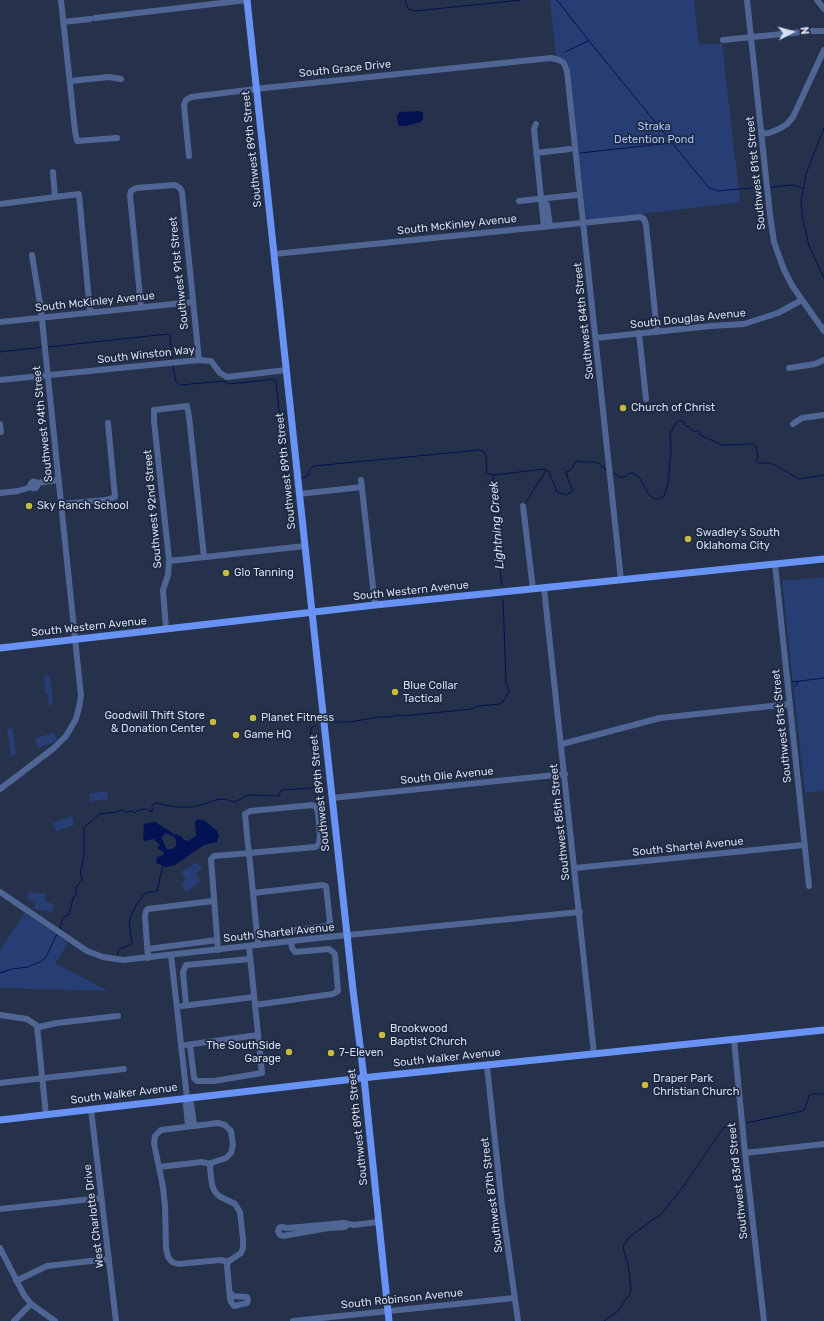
<!DOCTYPE html>
<meta charset="utf-8">
<style>
body{margin:0}
#map{position:relative;width:824px;height:1321px;overflow:hidden;background:#26324c;font-family:Rubik,sans-serif}
canvas{display:block}
.north{position:absolute;left:772px;top:12px;width:40px;height:40px;-webkit-text-stroke:3px #1d2841;paint-order:stroke;rotate:84deg;font-size:11px;font-weight:700;line-height:16px;text-align:center;color:#d5deef}
.north::after{content:'';display:block;margin:auto;width:14px;height:18px;background:#d5deef;clip-path:polygon(50% 0,100% 100%,50% 72%,0 100%)}
</style>
<div id="map">
<canvas width="824" height="1321"></canvas>
<div class="north">N</div>
</div>
<script>
const ctx = document.querySelector('canvas').getContext('2d');
ctx.lineJoin = 'round';
function fill(path, color) { ctx.fillStyle = color; ctx.fill(path, 'evenodd'); }
const shape = rows => new Path2D(rows.map(r => 'M' + r).join(''));
function stroke(path, color, width, dash) { ctx.strokeStyle = color; ctx.lineWidth = width; ctx.lineCap = dash ? 'butt' : 'round'; ctx.setLineDash(dash || []); ctx.stroke(path); }
function write(font, color, halo, rows, align = 'center') {
  ctx.font = font + ' Rubik,sans-serif'; ctx.lineWidth = 3.5; ctx.setLineDash([]); ctx.textBaseline = 'middle'; ctx.strokeStyle = halo; ctx.fillStyle = color; for (const [text, x, y, turn = 0] of rows) {
    ctx.save(); ctx.translate(x, y); ctx.rotate((+turn || 0) * Math.PI / 180); ctx.textAlign = isNaN(turn) ? turn : align; if (halo) ctx.strokeText(text, 0, 0); ctx.fillText(text, 0, 0); ctx.restore();
  }
}
fill(shape([
 [550,0,694,0,699,45,722,43,740,202,591,220,586,217,569,66,566,61,556,56],
 [824,577,824,791,805,793,782,581],
 [44,676,50,676,53,705,49,706,48,694,46,694],
 [7,729,13,729,16,753,11,757],
 [54,732,57,741,38,748,35,739],
 [107,791,108,799,90,802,89,794],
 [72,816,74,825,56,831,53,823],
 [197,862,202,869,196,873,201,881,186,892,181,884,186,880,181,872],
 [29,892,46,894,45,902,54,904,53,912,34,909,36,901,27,900],
 [25,913,68,943,55,963,108,991,0,988,0,950]
]), '#273e74');
fill(shape([
 [420,111,423,113,423,119,421,122,406,126,400,126,398,125,397,116,400,112],
 [198,819,205,821,217,831,219,835,217,842,204,845,175,865,166,867,156,863,157,857,163,855,164,852,157,848,160,845,153,839,145,841,143,840,144,824,155,822,174,834,181,836,184,840,188,841,196,836,195,822],
 [166,833,174,837,176,840,176,846,173,849,167,849,163,842,162,837]
]), '#021253');
stroke(shape([
 [405,0,408,9,415,11,521,0],
 [557,0,589,41,709,188,718,191,763,187],
 [565,52,588,41],
 [824,128,806,174,801,202,802,215,809,246,824,278],
 [580,153,671,143],
 [770,187,794,185,802,188],
 [48,347,168,334,170,336,172,359],
 [0,352,43,347],
 [173,365,176,382,180,385,224,381,229,384,275,379,276,382,286,477,288,480,292,480],
 [613,473,620,477,625,477,627,474,632,473,639,477,649,495,653,498,658,499,664,496,668,484,671,449,670,434,676,423,680,420,684,422,684,425,690,427,690,429,695,432,697,430,700,432,700,435,722,445,753,444,756,446,758,457,756,461,759,463,770,463,777,466,799,479,824,475],
 [494,475,493,480,498,527,496,542,502,585],
 [302,478,306,477,311,468,314,466,479,450,483,451,486,456,487,473,494,475,544,469,549,472,557,492,566,495,573,491,569,482,566,472,571,470,576,461,584,462,594,462,598,463,607,470],
 [525,504,546,470],
 [792,682,824,678],
 [795,687,798,682],
 [331,722,350,722,379,717,389,717,398,715,403,716,471,709,479,706,500,704,503,702,509,691,506,683,503,599],
 [60,930,63,917,67,916,70,911,73,898,76,894,76,887,82,879,80,870,82,866,84,855,84,827,100,814,116,812,121,810,127,812,133,811,135,813,138,810,146,809,152,812,152,805,156,803,175,807,194,807,216,800,225,799,235,802,248,795,279,796,281,790,312,788,317,781,318,774,314,764,314,757,310,742,311,728,316,725],
 [118,955,118,950,132,944,129,922,135,907,145,893,157,891,163,865],
 [0,973,12,969,28,967,40,962,46,957,57,934],
 [746,1123,803,1111,805,1109,809,1096,812,1094,824,1094],
 [604,1321,617,1312,630,1294,631,1288,628,1265,623,1247,624,1245,629,1237,662,1213,683,1187,723,1128,727,1126,736,1125]
]), '#021253', 1);
stroke(shape([
 [61,0,75,131,77,141,117,138],
 [747,0,770,215,774,242,784,270,793,287,824,331],
 [817,0,824,9],
 [95,18,247,0],
 [63,22,90,19],
 [723,40,812,31,824,31],
 [70,81,109,77,121,79],
 [536,124,534,129,544,227],
 [761,134,769,133,779,129,787,124,793,117,824,50],
 [536,153,570,149],
 [189,156,184,105,186,100,191,97,264,88,551,58,559,60,564,63,567,71,621,580],
 [53,172,55,197],
 [541,198,547,205,550,226],
 [519,201,576,195],
 [0,204,79,194,90,312],
 [274,254,641,217,644,219,646,225,657,332],
 [141,307,130,195,131,191,136,188,175,185,180,188,182,192,199,360],
 [0,322,193,302],
 [639,333,646,399],
 [596,338,711,326,744,324,778,313,802,300],
 [789,368,815,364,824,360],
 [0,380,199,360,211,361,220,373,227,377,286,370],
 [0,424,1,432],
 [793,424,802,418,824,415],
 [361,480,375,605],
 '30.5 485a3.5 3.5 0 1 1 7 0a3.5 3.5 0 1 1-7 0Z',
 [37,483,58,480],
 [0,493,18,491,31,487],
 [299,494,362,487],
 [61,504,106,500,115,497,108,423],
 [523,506,533,589],
 [169,561,305,546],
 [775,564,809,886],
 [544,588,594,1054],
 [166,629,163,590,168,575,169,559,154,421,154,410,187,406,189,416,204,557],
 [562,744,660,718,790,704],
 [0,789,54,748,66,736,76,719,79,707,81,696,41,310,32,255],
 [332,798,565,774],
 [575,868,804,845],
 [0,892,87,951,103,957,123,960,318,938,580,912],
 [253,893,323,885,326,886,330,922,327,926,257,935],
 [148,949,217,940],
 [218,950,211,859,214,856,249,853,315,847,319,845,320,836,318,812,316,807,313,805,250,811,245,814,247,835,248,845,249,853,253,893,257,935,258,945],
 [171,955,187,1098,186,1105,188,1126],
 [148,958,145,916,146,911,148,909,213,901],
 [186,1005,183,972,186,965,250,959],
 [255,1005,333,994,338,991,335,954,329,949,295,952,292,948,291,941],
 [182,1006,254,997],
 [0,1015,27,1019,39,1027,57,1023,118,1016],
 [37,1026,46,1115],
 [734,1040,745,1153,764,1321],
 [186,1045,258,1035],
 [190,1045,194,1078,197,1081,214,1081,262,1073,249,946],
 [487,1066,502,1206,518,1321],
 [0,1083,124,1069],
 [187,1098,191,1104,194,1125],
 [91,1109,116,1321],
 [745,1153,824,1144],
 [159,1167,202,1162,211,1164],
 [0,1209,101,1198],
 [348,1224,345,1227,328,1228,283,1236,280,1235,278,1231,279,1228,281,1227,288,1228,344,1223,354,1225,378,1222],
 [0,1248,24,1295,31,1304,55,1321],
 [228,1262,221,1260,178,1264,172,1262,168,1257,166,1248,165,1206,163,1187,154,1143,155,1136,161,1130,218,1123,225,1125,231,1131,233,1145,231,1153,226,1158,211,1163,210,1168,212,1185,215,1192,219,1196,235,1204,240,1212,243,1239,243,1248,241,1253,229,1261,227,1265,230,1299,231,1302,234,1306,247,1303,248,1300,247,1297,233,1296,230,1292],
 [16,1281,47,1266,109,1259],
 [14,1321,31,1304],
 [293,1321,514,1298]
]), '#4f6594', 6);
stroke(shape([
 [247,0,312,612,353,990,364,1078,389,1321],
 [0,648,375,605,824,559],
 [0,1120,371,1077,824,1030]
]), '#6893f4', 7);
for (const [x, y, r, color] of [
 [623,408,4,"#c7bb3c"],
 [29,506,4,"#c7bb3c"],
 [688,539,4,"#c7bb3c"],
 [226,573,4,"#c7bb3c"],
 [395,692,4,"#c7bb3c"],
 [253,718,4,"#c7bb3c"],
 [213,722,4,"#c7bb3c"],
 [236,735,4,"#c7bb3c"],
 [382,1035,4,"#c7bb3c"],
 [289,1052,4,"#c7bb3c"],
 [331,1053,4,"#c7bb3c"],
 [645,1085,4,"#c7bb3c"]
]) { const dot = new Path2D(); dot.arc(x, y, r, 0, 2 * Math.PI); ctx.fillStyle = color; ctx.fill(dot); stroke(dot, '#1d2841', 1.5); }
write('11px', '#d5deef', '#1d2841', [
 ["South Grace Drive",345,69,-6],
 ["Southwest 89th Street",252,149,-96],
 ["Southwest 81st Street",756,173,-96],
 ["South McKinley Avenue",457,225,-6],
 ["Southwest 91st Street",179,273,-96],
 ["South McKinley Avenue",95,302,-6],
 ["South Douglas Avenue",688,319,-6],
 ["Southwest 84th Street",584,321,-96],
 ["South Winston Way",146,355,-6],
 ["Southwest 94th Street",43,424,-96],
 ["Southwest 89th Street",286,471,-96],
 ["Southwest 92nd Street",153,509,-95],
 ["South Western Avenue",411,591,-6],
 ["South Western Avenue",89,627,-6],
 ["Southwest 81st Street",782,726,-96],
 ["South Olie Avenue",447,776,-6],
 ["Southwest 89th Street",320,793,-96],
 ["Southwest 85th Street",560,822,-96],
 ["South Shartel Avenue",688,847,-6],
 ["South Shartel Avenue",279,933,-6],
 ["South Walker Avenue",447,1058,-6],
 ["South Walker Avenue",124,1094,-7],
 ["Southwest 89th Street",358,1127,-96],
 ["Southwest 83rd Street",738,1181,-96],
 ["Southwest 87th Street",492,1195,-97],
 ["West Charlotte Drive",94,1216,-97],
 ["South Robinson Avenue",402,1299,-6]
]);
write('11px', '#a7c3fd', '#1d2841', [
 ["Straka",654,127],
 ["Detention Pond",654,140]
]);
write('11px', '#d5deef', '#1d2841', [
 ["Church of Christ",631,408],
 ["Sky Ranch School",37,506],
 ["Swadley’s South",696,533],
 ["Oklahoma City",696,546],
 ["Glo Tanning",234,573],
 ["Blue Collar",403,686],
 ["Tactical",403,699],
 ["Goodwill Thift Store",205,716,"right"],
 ["& Donation Center",205,729,"right"],
 ["Planet Fitness",261,718],
 ["Game HQ",244,735],
 ["Brookwood",390,1029],
 ["Baptist Church",390,1042],
 ["The SouthSide",281,1046,"right"],
 ["Garage",281,1059,"right"],
 ["7-Eleven",339,1053],
 ["Draper Park",653,1079],
 ["Christian Church",653,1092]
], 'left');
write('italic 12px', '#d3ddf1', '#1d2841', [
 ["Lightning Creek",497,525,-94]
]);
</script>
